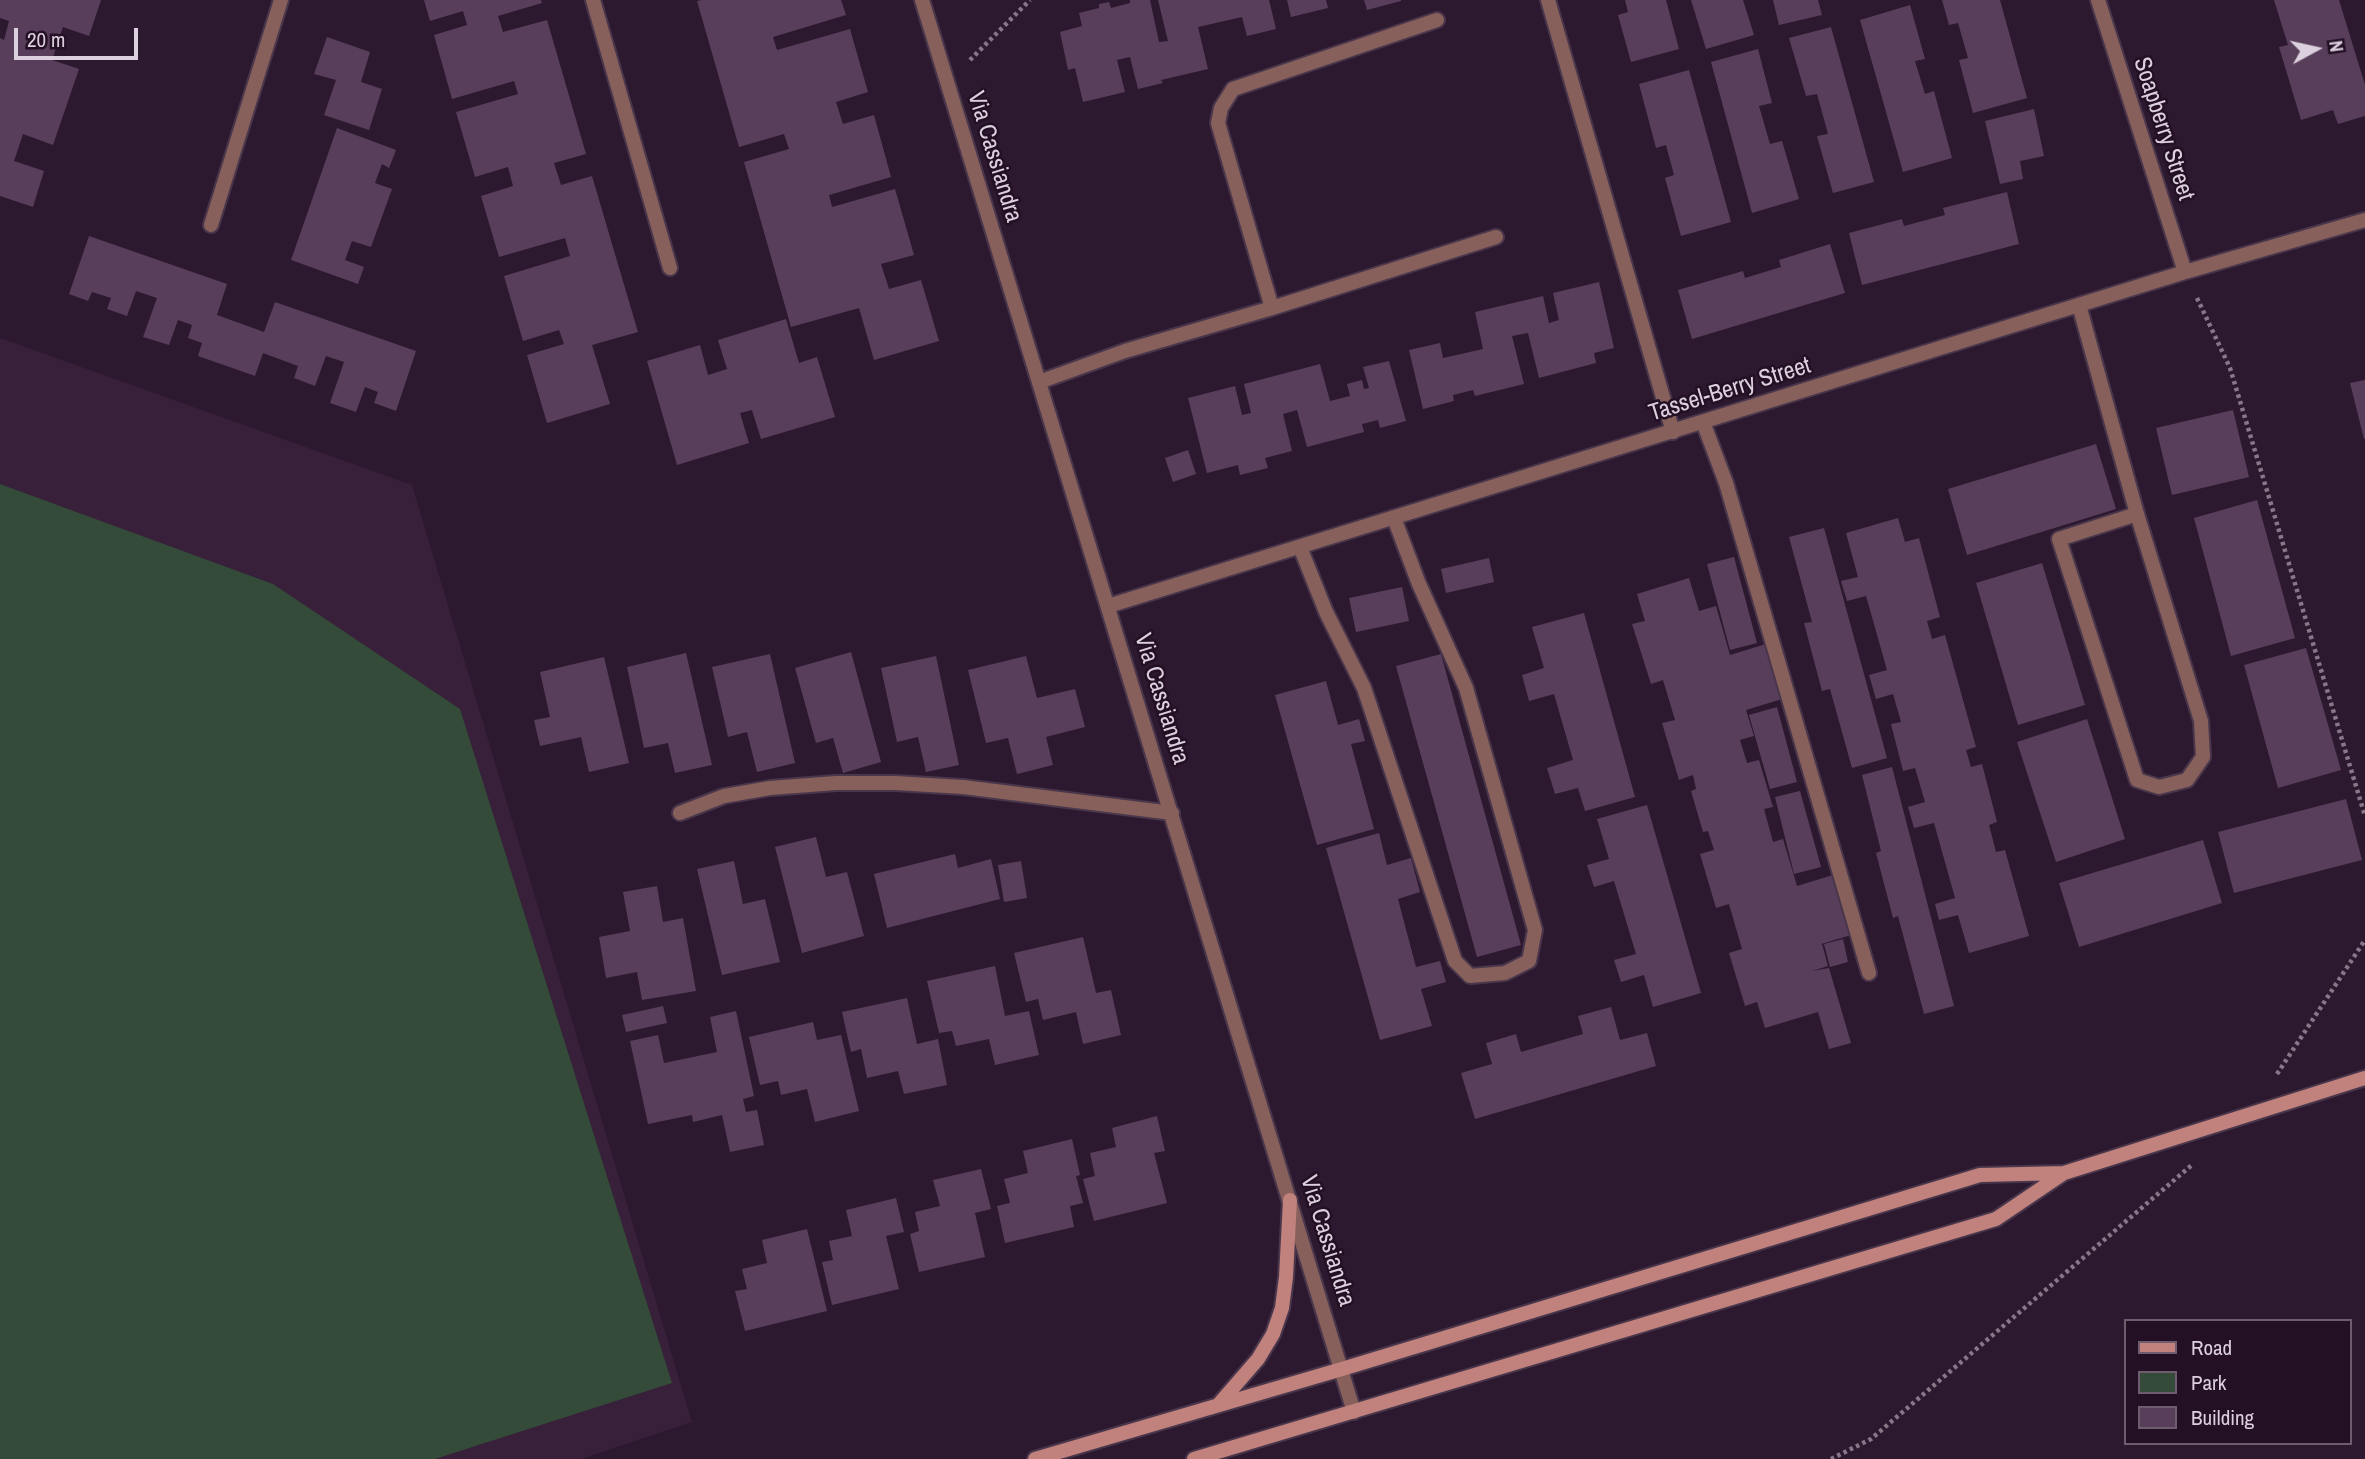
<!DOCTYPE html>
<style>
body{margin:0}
#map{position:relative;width:2365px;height:1459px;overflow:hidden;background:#2d192f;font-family:"Archivo Narrow",sans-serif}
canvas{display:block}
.legend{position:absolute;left:2124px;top:1319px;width:228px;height:126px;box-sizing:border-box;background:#231025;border:2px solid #6d5d6f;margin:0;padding:9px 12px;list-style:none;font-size:21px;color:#ddd0de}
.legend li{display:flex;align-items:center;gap:14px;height:35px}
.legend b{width:35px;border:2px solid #6d5d6f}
.north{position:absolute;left:2281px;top:14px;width:70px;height:70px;-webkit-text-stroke:5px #231025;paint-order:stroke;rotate:82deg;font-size:19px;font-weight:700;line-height:28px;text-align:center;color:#ddd0de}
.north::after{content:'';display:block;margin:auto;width:24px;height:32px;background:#ddd0de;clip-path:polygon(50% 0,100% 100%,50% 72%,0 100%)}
.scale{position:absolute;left:14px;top:28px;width:124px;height:32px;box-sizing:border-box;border:4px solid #ddd0de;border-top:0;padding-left:9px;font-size:21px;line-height:24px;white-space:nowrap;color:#ddd0de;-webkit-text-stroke:5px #231025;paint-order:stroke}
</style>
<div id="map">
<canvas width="2365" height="1459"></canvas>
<ul class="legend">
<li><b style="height:9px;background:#c1817c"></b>Road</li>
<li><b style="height:19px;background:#334b38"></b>Park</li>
<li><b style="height:19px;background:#583e5a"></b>Building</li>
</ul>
<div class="north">N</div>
<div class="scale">20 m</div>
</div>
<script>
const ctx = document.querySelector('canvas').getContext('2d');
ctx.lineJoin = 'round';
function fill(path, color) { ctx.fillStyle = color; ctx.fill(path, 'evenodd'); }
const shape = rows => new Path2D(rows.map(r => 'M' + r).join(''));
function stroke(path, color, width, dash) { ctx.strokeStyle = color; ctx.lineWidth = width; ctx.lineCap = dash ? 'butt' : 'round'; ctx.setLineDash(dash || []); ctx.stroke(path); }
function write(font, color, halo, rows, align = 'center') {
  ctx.font = font + ' "Archivo Narrow",sans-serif'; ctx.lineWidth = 5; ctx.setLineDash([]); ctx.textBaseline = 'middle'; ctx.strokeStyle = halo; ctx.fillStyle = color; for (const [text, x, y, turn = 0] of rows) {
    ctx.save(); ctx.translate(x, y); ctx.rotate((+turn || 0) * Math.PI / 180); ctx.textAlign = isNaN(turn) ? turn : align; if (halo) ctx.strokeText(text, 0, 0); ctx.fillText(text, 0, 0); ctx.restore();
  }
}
fill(shape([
 [0,338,412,485,692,1422,581,1459,0,1459]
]), '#381f3a');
fill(shape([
 [0,484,273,584,460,709,672,1383,435,1459,0,1459]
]), '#334b38');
fill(shape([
 [0,0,101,0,89,36,63,27,52,60,79,69,53,145,23,134,14,161,44,171,33,207,0,196,0,38,4,40,9,21,0,18],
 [424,0,541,0,542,3,498,16,503,32,547,20,586,154,554,163,561,185,592,176,638,332,592,345,610,404,547,423,527,355,564,344,559,330,523,341,504,276,570,256,565,238,499,257,481,196,513,186,508,167,475,177,456,112,518,94,514,81,452,99,434,35,467,25,463,11,430,21],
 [702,0,841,0,846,15,773,37,777,50,850,29,868,92,836,102,843,124,874,115,891,177,829,195,832,207,895,189,914,255,881,264,889,289,921,280,939,341,874,360,859,308,791,327,744,162,789,149,784,134,739,147,697,1],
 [1130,0,1150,0,1159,42,1168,41,1158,0,1269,0,1276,29,1247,36,1242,17,1198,27,1208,69,1161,80,1163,83,1138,89,1130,57,1117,60,1125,92,1083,102,1075,68,1068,70,1060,32,1082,26,1079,13,1099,8,1099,4,1109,2,1111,8,1130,3],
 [1287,0,1326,0,1328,8,1291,17],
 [1364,0,1401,0,1401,1,1367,10],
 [1625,0,1666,0,1679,49,1631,62,1618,15,1628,12],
 [1691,0,1743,0,1754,35,1706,49],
 [1773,0,1818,0,1822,15,1779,25],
 [1942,0,2000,0,2027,98,1973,113,1959,60,1968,58,1958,23,1949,25],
 [2274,0,2339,0,2365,85,2365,116,2338,124,2333,110,2301,120,2279,47,2288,45],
 [1910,5,1925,59,1915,61,1925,94,1934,91,1952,158,1903,172,1860,20],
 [1831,27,1874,182,1833,193,1817,136,1828,134,1817,94,1806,96,1789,38],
 [327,37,370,52,361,82,382,89,369,130,324,115,336,80,314,74],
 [1758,49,1772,103,1759,106,1770,144,1782,141,1799,199,1752,213,1711,62],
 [1689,70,1731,222,1681,236,1665,178,1674,175,1666,145,1656,148,1639,84],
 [2034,109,2044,156,2020,161,2023,179,2000,184,1985,121],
 [337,128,396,150,389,168,382,164,375,183,392,189,371,247,352,241,345,260,364,267,358,284,291,260],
 [2007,192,2019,244,1862,285,1849,233,1902,219,1904,226,1945,215,1943,208],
 [89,236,227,284,217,315,264,332,275,302,416,351,396,411,374,403,378,392,365,387,356,412,330,403,344,362,326,356,315,386,294,378,298,366,263,353,255,376,198,356,202,343,188,338,192,325,178,320,169,345,143,337,157,298,136,291,127,316,107,309,111,298,92,292,88,301,69,294],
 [1830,244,1845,293,1692,339,1678,290,1743,271,1745,278,1781,267,1779,260],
 [1599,282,1614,348,1594,353,1596,363,1539,378,1528,333,1512,336,1524,384,1475,396,1473,390,1453,395,1454,401,1423,409,1409,350,1440,343,1443,358,1483,349,1475,312,1543,296,1549,323,1559,320,1553,293],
 [786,319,799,363,817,357,835,417,761,439,752,410,740,413,749,443,677,465,647,361,700,345,708,375,727,369,718,340],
 [1389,361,1406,421,1380,428,1378,420,1362,424,1364,432,1307,447,1297,410,1283,414,1292,451,1265,458,1268,468,1240,475,1238,465,1207,473,1188,398,1235,386,1242,415,1251,413,1244,384,1320,364,1330,401,1350,396,1347,384,1362,380,1364,389,1369,388,1363,367],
 [2365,380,2365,439,2364,439,2350,383],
 [2233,410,2249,477,2172,495,2156,428],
 [2096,444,2116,509,1967,555,1948,489],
 [1188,450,1196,474,1173,482,1165,458],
 [2257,500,2295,638,2231,656,2194,518],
 [1898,518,1905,542,1919,538,1940,617,1927,621,1932,639,1945,635,1976,747,1966,750,1971,767,1982,764,1997,822,1989,825,1996,852,2005,850,2029,936,1969,953,1958,915,1939,920,1935,904,1955,898,1934,823,1914,828,1908,807,1925,802,1915,768,1903,771,1891,724,1901,722,1893,694,1876,699,1869,675,1887,670,1866,596,1847,601,1841,581,1858,577,1846,533],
 [1824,528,1887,758,1852,768,1830,689,1822,691,1804,623,1812,622,1789,537],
 [1734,557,1757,643,1730,650,1707,564],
 [1489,558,1494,582,1446,593,1441,569],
 [2042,563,2085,705,2018,725,1976,583],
 [1689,578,1699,611,1716,606,1730,655,1766,644,1782,699,1746,710,1754,736,1740,740,1747,763,1759,760,1773,807,1764,809,1773,842,1783,839,1797,886,1833,875,1851,935,1818,945,1822,944,1828,966,1812,971,1829,968,1851,1043,1829,1049,1818,1012,1765,1028,1757,1002,1745,1006,1729,953,1742,949,1729,904,1716,908,1700,854,1714,850,1708,831,1703,832,1691,791,1696,789,1693,775,1679,780,1662,723,1675,720,1663,680,1651,684,1632,624,1645,621,1637,594],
 [1402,587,1409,621,1356,632,1349,598],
 [1584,613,1635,797,1585,811,1578,788,1555,794,1547,768,1573,760,1554,694,1529,701,1522,675,1544,668,1532,627],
 [2306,648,2341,770,2278,788,2244,665],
 [851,652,881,762,843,773,833,738,816,743,795,668],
 [686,653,712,765,675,773,668,743,644,748,627,667],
 [770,654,795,763,757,772,747,732,728,737,712,667],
 [1441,654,1521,945,1477,957,1396,666],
 [936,656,959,765,926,772,918,737,897,742,881,668],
 [1026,656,1037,698,1075,689,1085,727,1046,737,1053,765,1017,774,1008,738,986,743,968,670],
 [604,657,629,763,589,772,581,737,540,746,534,720,550,717,540,672],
 [1326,681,1338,725,1359,719,1365,741,1351,744,1374,829,1317,845,1275,695],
 [1777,707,1797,782,1770,789,1749,715],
 [2087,719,2125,839,2056,862,2017,742],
 [1892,767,1954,1006,1924,1014,1898,916,1893,918,1876,853,1881,851,1862,775],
 [1800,791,1821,867,1794,874,1775,797],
 [2346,799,2362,860,2234,893,2218,832],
 [1647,805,1701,993,1653,1007,1644,975,1621,982,1614,960,1636,954,1614,881,1594,887,1587,865,1609,859,1597,819],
 [1379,833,1387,865,1411,858,1420,892,1398,899,1416,967,1440,961,1446,982,1421,989,1432,1026,1380,1040,1326,848],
 [816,837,826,877,847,872,864,936,802,953,775,847],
 [2203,840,2222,903,2079,947,2059,883],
 [955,854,958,868,991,859,1000,899,887,928,874,874],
 [734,861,743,904,765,899,780,962,722,975,697,869],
 [1021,861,1027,898,1004,902,998,865],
 [657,886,663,922,683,918,696,991,642,1000,637,972,606,978,599,937,630,931,623,892],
 [1083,937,1096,993,1111,990,1121,1035,1083,1044,1076,1012,1043,1020,1038,999,1026,1002,1014,953],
 [1843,939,1848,962,1830,967,1824,944],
 [995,966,1005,1016,1029,1011,1039,1055,995,1065,989,1039,956,1046,952,1031,939,1033,927,981],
 [907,998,917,1044,938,1039,947,1085,904,1094,898,1071,867,1078,861,1049,851,1052,842,1012],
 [663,1006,667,1023,626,1032,622,1015],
 [1611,1007,1620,1040,1647,1033,1656,1066,1475,1119,1461,1073,1492,1064,1486,1043,1516,1034,1521,1052,1583,1034,1578,1016],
 [736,1011,754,1096,743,1099,746,1112,757,1110,764,1145,730,1152,722,1115,693,1122,692,1115,648,1124,630,1041,658,1035,664,1063,717,1052,710,1017],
 [813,1022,817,1040,841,1035,859,1111,815,1122,807,1089,781,1095,778,1081,760,1085,749,1037],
 [1157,1116,1165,1151,1154,1153,1167,1203,1094,1221,1083,1179,1095,1176,1090,1153,1116,1147,1112,1128],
 [1072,1139,1080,1175,1076,1176,1083,1203,1070,1206,1074,1227,1005,1243,997,1206,1010,1203,1004,1179,1028,1173,1023,1151],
 [981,1169,991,1209,975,1213,985,1257,919,1272,910,1234,919,1231,915,1212,940,1206,933,1180],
 [896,1198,904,1232,886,1236,899,1289,832,1305,822,1262,833,1260,829,1241,852,1236,846,1210],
 [807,1229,827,1311,745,1331,735,1291,747,1289,742,1269,767,1263,762,1240]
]), '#583e5a');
const lane = shape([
 [593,0,670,268],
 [1548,0,1673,432],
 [211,225,281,0],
 [1703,422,1726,483,1869,973],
 [1300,547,1326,612,1364,688,1455,961,1470,976,1505,973,1529,961,1535,930,1466,688,1419,584,1394,518]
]);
const street = shape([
 [922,0,1354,1412],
 [2098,0,2185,272],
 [2079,305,2137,514,2201,721,2203,757,2187,780,2159,787,2137,780,2059,539,2137,514],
 [1272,308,1218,123,1221,108,1233,89,1437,20],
 [1039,382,1125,351,1272,308,1496,237],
 [1108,606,2185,272,2365,220],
 [680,813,724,796,770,788,836,783,895,783,963,787,1172,813]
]);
const secondary = shape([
 [1219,1404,1258,1359,1273,1334,1282,1308,1286,1277,1290,1200],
 [1035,1459,1342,1369,1980,1175,2063,1173],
 [1194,1459,1996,1219,2064,1173,2365,1078]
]);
stroke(lane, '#49364b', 18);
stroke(street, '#49364b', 18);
stroke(secondary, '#49364b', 18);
stroke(shape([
 [970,60,1030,0],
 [2197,298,2230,368,2365,816],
 [2277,1074,2365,940],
 [1831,1459,1871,1439,2193,1164]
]), '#887789', 4.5, [3.5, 3.5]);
stroke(lane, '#875f5b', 14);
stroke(street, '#875f5b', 14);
stroke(secondary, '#c1817c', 14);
write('24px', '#ddd0de', '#231025', [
 ["Soapberry Street",2163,129,72],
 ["Via Cassiandra",994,157,73],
 ["Tassel-Berry Street",1730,390,-17],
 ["Via Cassiandra",1161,699,73],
 ["Via Cassiandra",1327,1241,73]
]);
</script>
